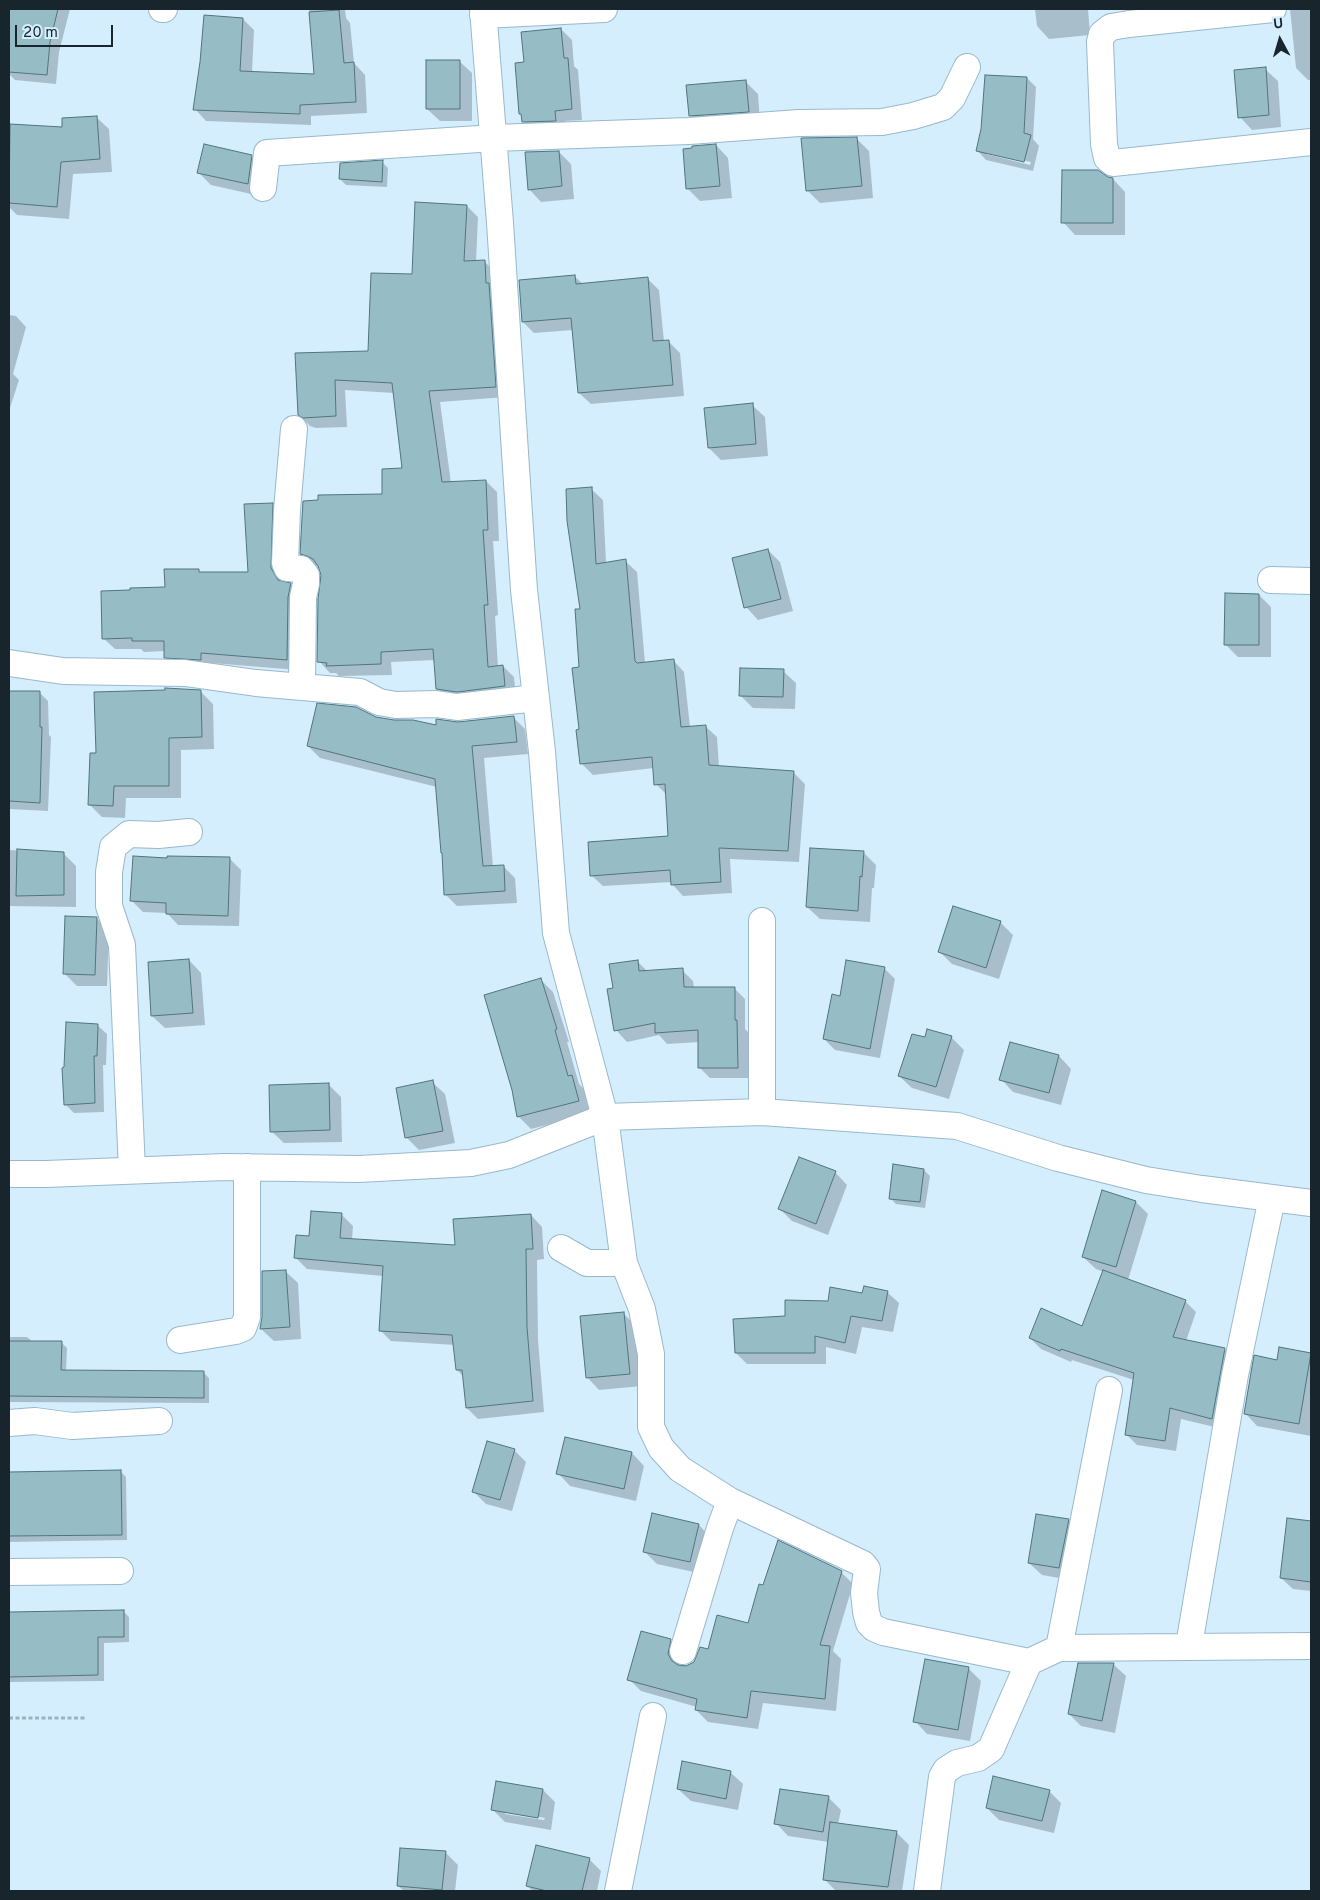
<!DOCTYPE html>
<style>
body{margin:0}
#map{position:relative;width:1320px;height:1900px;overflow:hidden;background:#d4eefe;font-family:Overpass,sans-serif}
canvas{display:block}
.frame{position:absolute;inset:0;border:10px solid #19252c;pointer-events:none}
.north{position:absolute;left:1255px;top:15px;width:50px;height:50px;-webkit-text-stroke:4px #d4eefe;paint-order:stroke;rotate:354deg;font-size:14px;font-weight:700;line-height:20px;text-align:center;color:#19252c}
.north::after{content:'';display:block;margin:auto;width:18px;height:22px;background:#19252c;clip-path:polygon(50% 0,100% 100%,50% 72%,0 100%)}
.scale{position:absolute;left:15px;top:25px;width:98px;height:22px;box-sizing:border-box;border:2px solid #19252c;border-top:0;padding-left:6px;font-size:15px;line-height:18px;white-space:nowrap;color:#19252c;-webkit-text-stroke:4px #d4eefe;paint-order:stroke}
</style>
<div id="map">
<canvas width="1320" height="1900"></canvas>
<div class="frame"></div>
<div class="north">U</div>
<div class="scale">20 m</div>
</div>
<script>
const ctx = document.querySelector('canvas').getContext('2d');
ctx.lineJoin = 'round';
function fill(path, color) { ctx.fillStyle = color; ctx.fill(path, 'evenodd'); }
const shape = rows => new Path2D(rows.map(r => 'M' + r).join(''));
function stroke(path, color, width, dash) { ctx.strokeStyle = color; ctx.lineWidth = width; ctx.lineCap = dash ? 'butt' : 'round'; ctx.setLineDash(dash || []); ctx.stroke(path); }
fill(shape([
 [9,9,70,9,59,52,56,84,15,80,9,74],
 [309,9,345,9,346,18,350,23,354,63,365,75,367,113,311,116,311,125,206,121,195,109,243,19,254,30,252,72,316,75],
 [1035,9,1088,9,1090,35,1049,39,1037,26],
 [1290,9,1311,9,1311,80,1308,80,1296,68],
 [561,29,572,40,574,66,578,70,582,120,565,121,566,131,534,132,523,121,525,63],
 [459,61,472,73,472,121,440,121,427,109],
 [1265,69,1278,81,1281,127,1252,130,1240,117],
 [1027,78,1036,87,1033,139,1039,146,1033,171,986,160,977,150],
 [986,152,1031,162,1030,165,986,154],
 [745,81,758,94,760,124,703,128,690,115],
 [96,117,109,129,112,172,73,174,69,219,17,215,9,207,9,152,11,125,64,129],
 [857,139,869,151,873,198,820,203,807,190],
 [716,145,728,158,732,198,700,201,688,189],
 [559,152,571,164,574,199,541,202,529,189],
 [251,156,264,169,260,196,211,185,199,173],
 [382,162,388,168,387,187,346,185,340,179],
 [1108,178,1113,179,1125,192,1125,235,1075,235,1063,222],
 [467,206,478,217,476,262,485,262,496,273,506,397,440,402,451,483,486,481,497,492,499,541,493,541,498,615,495,616,498,667,503,666,514,677,516,697,449,700,437,688,435,660,391,662,392,675,339,676,336,673,330,673,319,661,322,574,319,566,313,565,302,553,383,495,404,470,394,393,345,390,347,427,316,428,310,426,299,414,297,354,369,352,413,276],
 [574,276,583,284,648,279,659,290,664,342,668,341,680,353,684,396,591,404,579,393,573,330,534,333,523,322],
 [9,315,16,316,26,327,13,374,19,380,9,411],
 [752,405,765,417,768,456,721,460,709,448],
 [591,489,603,500,606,563,625,561,637,572,645,663,673,660,684,672,690,727,705,726,717,737,719,767,793,772,805,784,799,862,730,859,732,893,683,896,672,884,672,882,603,886,591,875,669,837,667,795,656,784,654,768,593,775,582,764,581,610],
 [272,504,283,515,282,580,283,582,290,584,301,596,298,670,211,663,211,671,176,668,165,657,165,651,144,652,141,649,115,649,103,638,166,588,198,570,202,574,249,573],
 [768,550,780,562,793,611,758,620,746,607],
 [1259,595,1271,607,1271,657,1238,657,1225,644],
 [783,671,796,683,795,709,753,708,740,695],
 [9,692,39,692,48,701,49,735,51,737,48,811,9,809],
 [201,692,213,704,214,749,181,750,181,798,126,798,125,818,102,817,90,805,98,755],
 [513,717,525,729,528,754,484,758,493,867,503,866,515,878,517,903,457,906,445,894,437,787,320,758,308,746,376,718,438,727],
 [9,850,63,853,76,866,76,907,9,906],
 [863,852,876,865,874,888,872,888,870,922,820,919,807,907],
 [229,858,241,870,239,926,178,925,167,913,143,912,132,901,168,859],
 [96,918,109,930,107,986,77,986,64,973],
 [1000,922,1013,935,999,979,952,964,940,952],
 [189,960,201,973,205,1025,165,1028,152,1016],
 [637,961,648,972,682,970,693,981,694,988,734,988,745,999,745,1029,748,1032,748,1078,710,1078,699,1067,699,1042,667,1044,659,1035,627,1042,616,1030,614,989],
 [884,968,895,979,880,1058,835,1050,824,1039,841,997],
 [540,979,553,992,569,1042,567,1042,579,1084,584,1089,590,1114,531,1129,518,1116],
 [97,1025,107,1034,106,1065,103,1065,104,1112,74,1113,65,1104],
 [951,1037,964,1050,949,1099,912,1088,899,1076,925,1039],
 [1059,1056,1071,1069,1061,1105,1013,1092,1001,1079],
 [432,1082,445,1094,455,1143,419,1150,406,1137],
 [328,1084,341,1097,342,1142,284,1143,271,1131],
 [924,1170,930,1176,925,1208,896,1204,890,1198],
 [835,1172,847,1185,828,1235,792,1221,780,1209],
 [1136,1202,1148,1214,1128,1280,1185,1301,1196,1312,1186,1341,1225,1350,1236,1361,1223,1429,1181,1419,1176,1451,1137,1445,1126,1434,1134,1380,1072,1360,1071,1362,1041,1349,1030,1338,1082,1327,1104,1272,1096,1269,1083,1257],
 [313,1212,342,1215,353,1226,352,1240,456,1247,531,1215,542,1227,544,1259,537,1260,538,1340,544,1412,478,1419,467,1408,463,1376,457,1370,455,1345,391,1341,380,1330,383,1276,307,1269,296,1258,310,1237],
 [285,1271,298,1283,301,1339,274,1341,261,1329],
 [887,1292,899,1303,893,1332,862,1327,856,1354,826,1347,826,1364,747,1364,736,1353,786,1317,829,1302,863,1295],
 [624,1314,636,1326,642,1386,599,1390,587,1377],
 [9,1337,27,1337,33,1342,61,1342,67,1348,66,1371,203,1372,209,1378,209,1403,9,1402],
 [1280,1349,1311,1354,1311,1436,1257,1426,1245,1413,1278,1361],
 [514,1450,526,1462,512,1511,486,1504,474,1492],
 [632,1453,644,1466,636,1501,570,1486,558,1473],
 [120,1471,126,1477,127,1540,9,1542,9,1473],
 [1068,1520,1081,1533,1071,1580,1042,1575,1029,1563],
 [1288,1520,1311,1523,1311,1591,1293,1589,1281,1578],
 [699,1525,711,1538,703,1574,657,1564,644,1551],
 [841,1572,853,1584,833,1651,841,1659,836,1711,763,1703,758,1729,708,1722,696,1710,697,1707,641,1691,629,1679,670,1640,682,1652,680,1667,686,1667,695,1662,709,1651,749,1625,764,1586],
 [123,1611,129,1617,129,1642,104,1643,104,1681,9,1682,9,1613],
 [1113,1664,1126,1676,1115,1733,1081,1726,1069,1714],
 [969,1669,981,1681,970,1741,927,1734,915,1721],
 [730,1772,743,1784,738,1810,691,1801,678,1789],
 [543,1790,555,1802,551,1830,505,1822,492,1809],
 [505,1811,545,1818,544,1820,505,1814],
 [1049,1791,1061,1803,1054,1833,999,1820,987,1808],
 [828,1797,841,1810,838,1824,897,1833,909,1845,902,1891,836,1891,824,1879,829,1842,788,1836,776,1823],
 [445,1852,458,1865,455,1891,404,1891,398,1886],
 [589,1859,601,1871,597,1891,533,1891,527,1886]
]), '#0003');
const building = shape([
 [9,9,58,9,50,42,47,75,9,72,9,9],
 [339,10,344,63,354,62,356,102,300,105,300,114,193,110,200,62,204,15,243,18,240,71,314,74,309,12,339,10],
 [561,28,564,58,568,58,572,109,555,111,556,121,522,122,521,114,519,114,515,63,524,62,521,32,561,28],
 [426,60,460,60,460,109,426,109,426,60],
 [1266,67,1269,115,1238,118,1234,70,1266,67],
 [985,75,1027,77,1024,133,1031,135,1024,162,976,151,981,129,985,75],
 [746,80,749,112,689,116,686,85,746,80],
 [97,116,100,159,61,162,57,207,9,203,10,124,62,127,62,118,97,116],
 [857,137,862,186,806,191,801,138,857,137],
 [204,144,252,155,248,184,197,173,204,144],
 [716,144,720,186,686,189,683,149,692,148,692,146,716,144],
 [559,151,562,186,528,190,525,152,559,151],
 [383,160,382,182,339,179,340,163,383,160],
 [1062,170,1098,170,1108,177,1113,178,1113,223,1061,223,1062,170],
 [415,202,467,205,464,261,485,260,486,283,489,283,496,387,429,391,442,482,486,480,488,530,483,530,488,605,484,605,488,667,503,665,505,686,457,692,436,689,433,649,381,652,381,664,326,666,327,663,317,662,318,599,321,575,318,566,313,559,307,556,300,554,303,501,318,500,318,495,382,494,382,469,402,468,392,383,335,380,336,416,303,418,298,415,295,353,368,351,371,273,412,274,415,202],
 [575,275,576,284,648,277,653,341,669,340,673,385,578,393,571,318,522,322,519,280,575,275],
 [753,403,756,444,708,448,704,408,753,403],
 [592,487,596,564,626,559,635,661,637,663,674,659,681,727,706,725,709,765,794,771,788,851,719,848,721,882,671,885,670,870,590,876,588,842,668,836,665,784,654,785,652,757,580,764,576,730,579,729,572,668,579,667,575,609,580,609,567,521,566,489,592,487],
 [273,503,271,568,278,580,291,583,288,597,287,660,201,653,201,660,164,658,164,641,132,641,132,638,102,639,101,591,130,590,130,588,165,587,164,569,199,569,199,572,248,572,244,504,273,503],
 [768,549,781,599,744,608,732,558,768,549],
 [1225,593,1259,594,1259,645,1224,645,1225,593],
 [740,668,784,669,783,697,739,696,740,668],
 [165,688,201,690,202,737,169,738,169,786,114,786,113,806,88,805,90,753,96,753,94,692,165,690,165,688],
 [9,691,40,691,40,727,42,727,40,803,9,801,9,691],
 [317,703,356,707,376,717,394,720,413,720,436,725,436,719,458,722,514,716,517,742,472,746,483,866,504,865,505,891,444,895,442,853,441,853,435,779,307,746,317,703],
 [810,848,864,851,862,877,860,876,858,911,806,907,810,848],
 [17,849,64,852,64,895,16,896,17,849],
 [133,856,167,858,167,856,230,857,228,916,166,914,166,903,130,901,133,856],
 [953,906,1001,921,986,968,938,952,953,906],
 [65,916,97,917,95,975,63,974,65,916],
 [189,959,193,1013,151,1016,148,962,189,959],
 [638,960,639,971,683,968,684,987,735,987,735,1020,737,1020,738,1068,698,1068,698,1030,655,1033,655,1023,614,1031,607,989,613,988,609,964,638,960],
 [846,960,885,967,870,1049,823,1039,832,994,840,996,846,960],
 [541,978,557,1029,555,1030,568,1076,572,1075,579,1101,517,1117,512,1090,484,995,541,978],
 [66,1022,98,1024,97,1056,94,1056,95,1103,64,1105,62,1068,64,1067,66,1022],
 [927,1029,952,1036,936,1087,898,1076,912,1034,925,1037,927,1029],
 [1010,1042,1059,1055,1049,1093,999,1080,1010,1042],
 [433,1080,443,1131,405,1138,396,1088,433,1080],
 [329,1083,330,1130,270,1132,269,1085,329,1083],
 [799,1157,836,1171,816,1224,778,1209,799,1157],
 [893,1164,924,1169,920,1202,889,1199,893,1164],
 [1102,1190,1136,1201,1116,1267,1082,1257,1102,1190],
 [311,1211,342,1213,340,1238,455,1245,453,1219,531,1214,533,1249,526,1249,527,1327,533,1401,466,1408,462,1370,456,1370,452,1335,379,1331,383,1266,294,1258,296,1235,309,1236,311,1211],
 [286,1270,290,1327,260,1329,262,1317,262,1271,286,1270],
 [1103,1270,1186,1300,1173,1337,1225,1348,1212,1419,1170,1408,1165,1441,1125,1435,1134,1373,1061,1349,1060,1351,1029,1338,1041,1308,1082,1326,1103,1270],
 [864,1286,888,1291,882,1321,851,1316,845,1343,815,1336,815,1353,735,1353,733,1319,785,1316,785,1300,828,1301,830,1287,862,1293,864,1286],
 [624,1312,630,1374,586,1378,580,1316,624,1312],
 [9,1341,62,1341,61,1370,204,1371,204,1398,9,1396,9,1341],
 [1279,1347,1311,1353,1299,1424,1244,1414,1254,1355,1277,1360,1279,1347],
 [565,1437,632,1452,624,1489,556,1474,565,1437],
 [487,1441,515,1449,500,1500,472,1492,487,1441],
 [121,1470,122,1535,9,1536,9,1472,121,1470],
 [652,1513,699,1524,690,1562,643,1552,652,1513],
 [1036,1514,1069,1519,1059,1568,1028,1563,1036,1514],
 [1287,1518,1311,1521,1311,1582,1280,1578,1287,1518],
 [778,1540,842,1571,820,1645,830,1646,825,1699,751,1691,747,1718,695,1710,697,1699,627,1680,641,1631,671,1639,668,1654,672,1661,678,1665,686,1666,694,1662,700,1647,708,1649,717,1615,748,1623,759,1584,763,1585,778,1540],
 [124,1610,124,1637,98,1637,98,1675,9,1677,9,1612,124,1610],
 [925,1659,969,1667,958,1730,913,1722,925,1659],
 [1078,1663,1114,1663,1102,1721,1068,1714,1078,1663],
 [682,1761,731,1771,726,1799,677,1789,682,1761],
 [993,1776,1050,1790,1042,1821,986,1808,993,1776],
 [496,1781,543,1789,538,1818,491,1810,496,1781],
 [780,1789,829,1796,823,1832,774,1824,780,1789],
 [830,1822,897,1831,888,1887,823,1880,830,1822],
 [536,1845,590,1858,582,1891,547,1891,526,1886,536,1845],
 [400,1848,446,1851,442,1890,397,1886,400,1848]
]);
fill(building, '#96bdc6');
stroke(building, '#50747d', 1);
const street = shape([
 [162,9,164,9],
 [483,9,500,223,524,590,542,752,556,933,605,1117,624,1263,642,1309,651,1354,651,1427,661,1448,680,1469,730,1501,863,1564,867,1569,864,1593,866,1612,869,1623,874,1628,883,1632,1029,1662,1059,1648,1311,1646],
 [1273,9,1129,24,1111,27,1102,34,1100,42,1104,144,1107,158,1113,163,1311,142],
 [483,15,604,9],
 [263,188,267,153,494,138,689,131,799,123,882,122,913,116,943,107,952,98,967,67],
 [294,429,287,510,285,563,287,568,301,569,306,575,306,584,303,597,302,687],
 [1271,580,1311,581],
 [9,663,63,671,185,673,256,683,360,692,379,702,396,705,436,704,457,707,536,698],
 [762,1112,762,921],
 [132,1170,122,945,109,906,109,872,113,847,129,834,158,835,189,832],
 [9,1174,46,1174,225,1167,359,1169,471,1163,509,1155,605,1117,762,1112,957,1126,1058,1158,1146,1180,1202,1189,1311,1203],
 [561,1248,587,1263,624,1263],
 [180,1340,236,1331,243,1328,247,1317,247,1167],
 [9,1423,35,1421,72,1426,159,1421],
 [9,1572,120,1571],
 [1189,1645,1235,1375,1272,1198],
 [1059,1648,1109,1390],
 [683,1651,720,1528,730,1501],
 [618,1891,653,1716],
 [927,1891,942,1777,946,1770,957,1763,978,1758,991,1749,1029,1662]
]);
stroke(street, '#99b8cb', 28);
stroke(shape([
 [9,1718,87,1718]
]), '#9cb2bf', 3, [4, 2.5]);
stroke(street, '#fff', 26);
</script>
